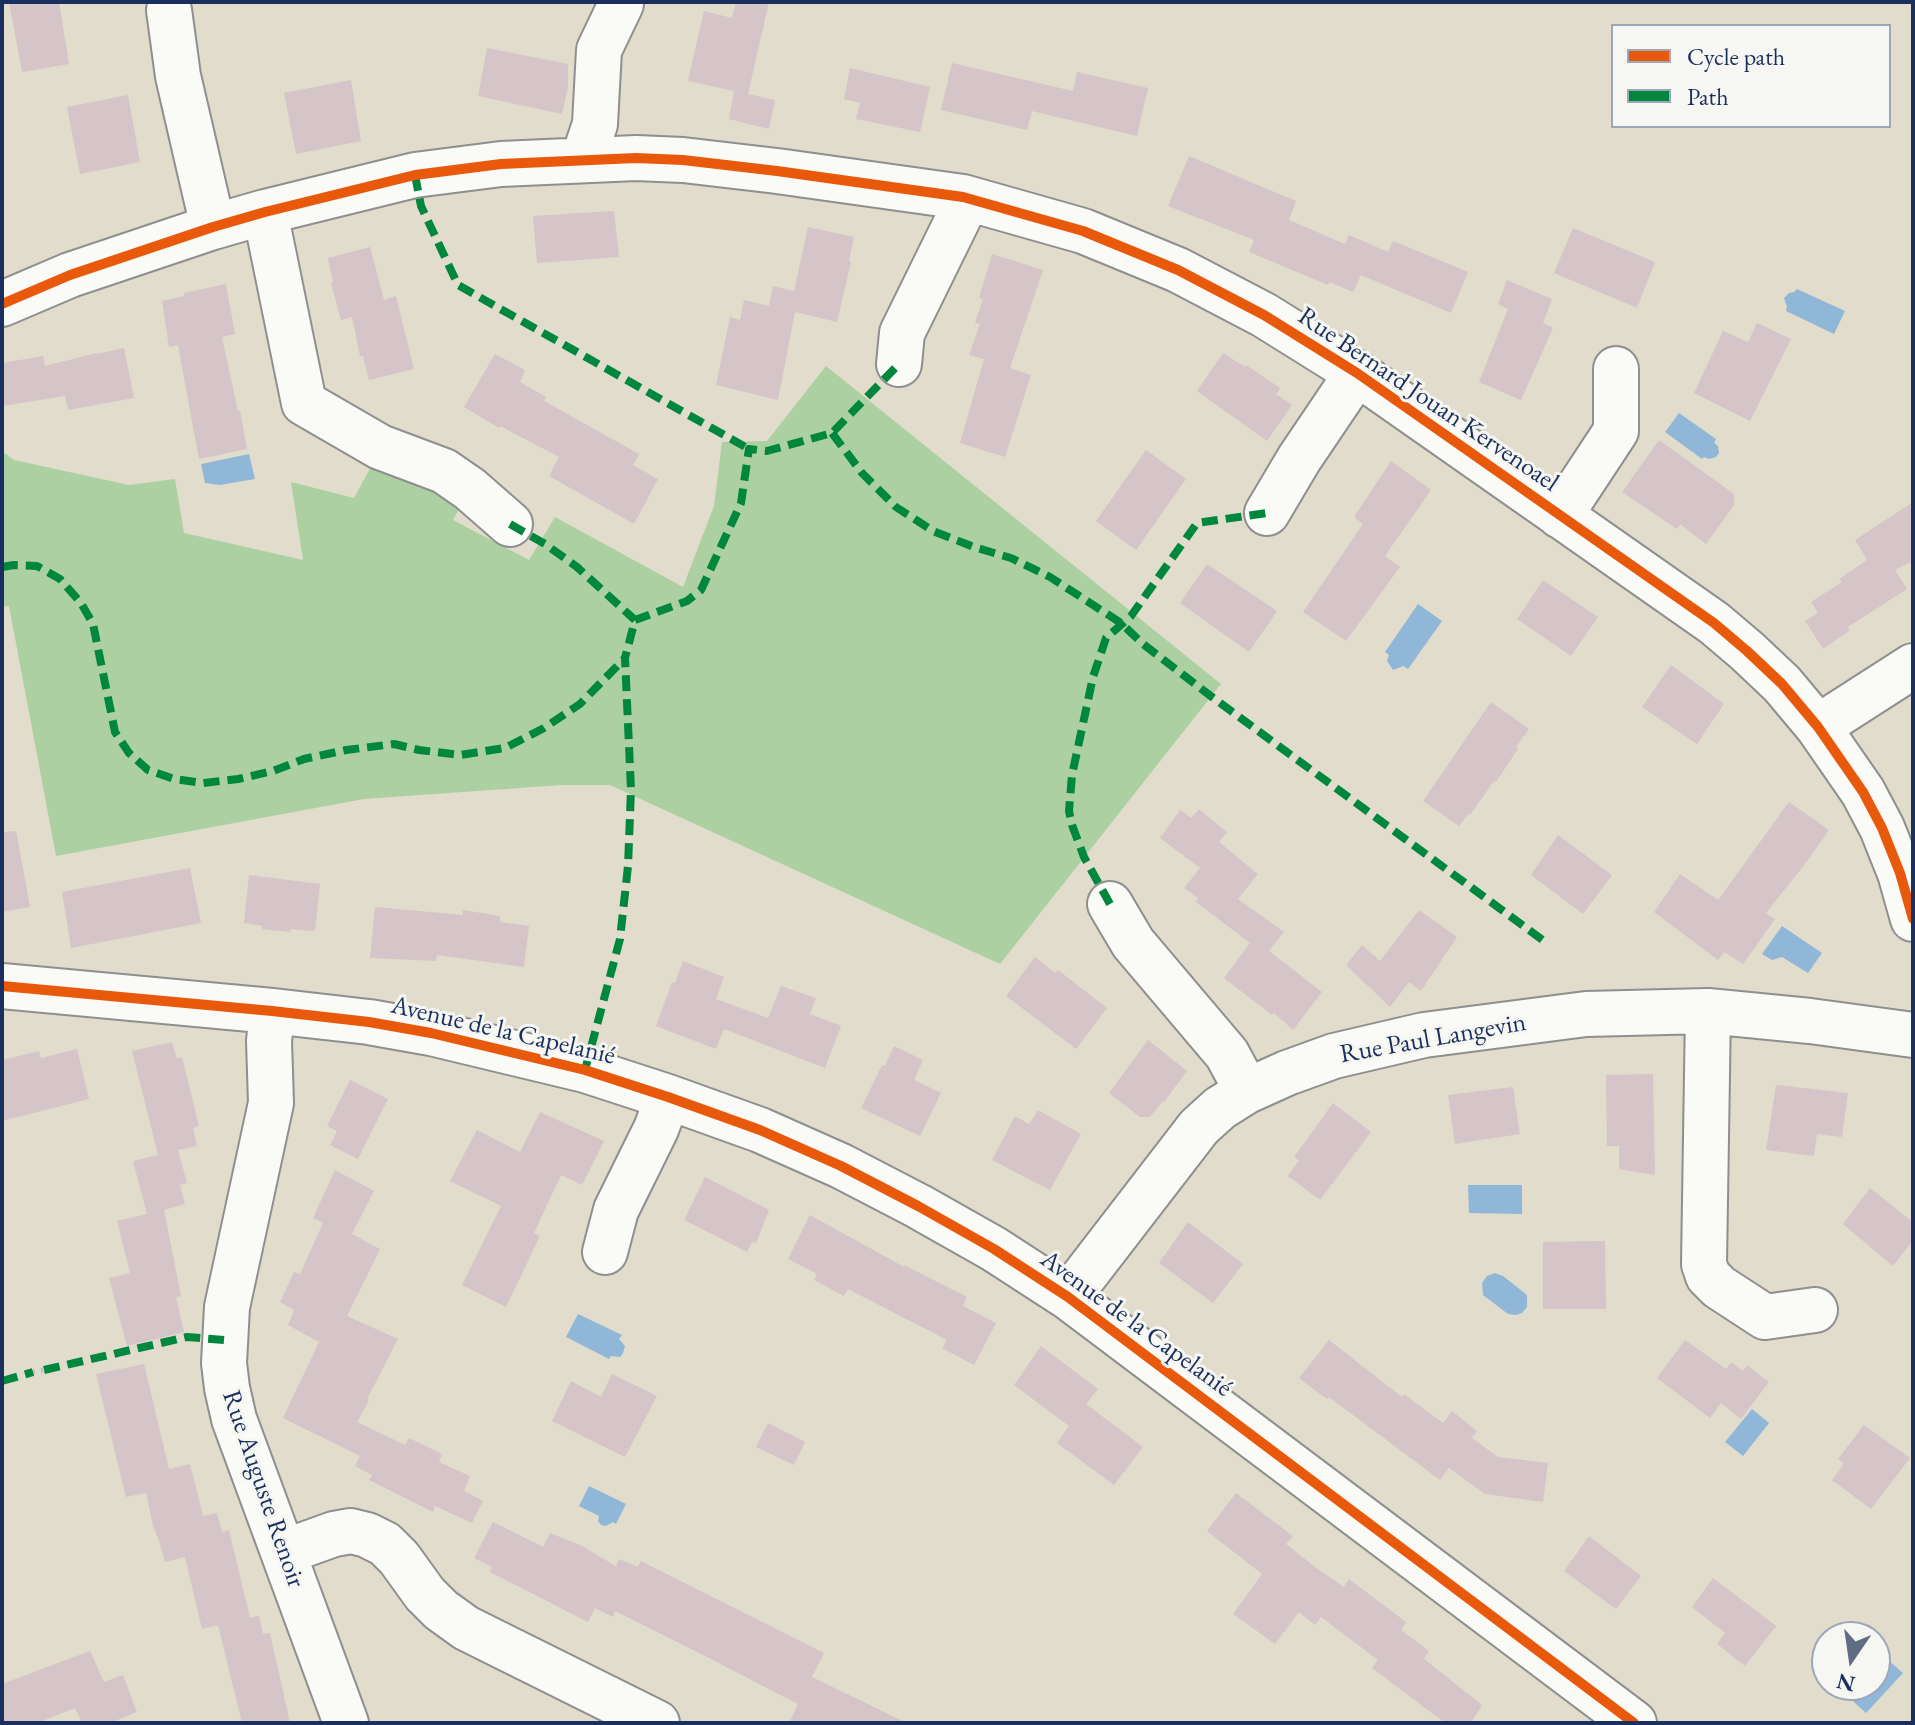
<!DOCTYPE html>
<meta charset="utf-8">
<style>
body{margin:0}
#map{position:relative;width:1915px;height:1725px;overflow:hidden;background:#e1dccb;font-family:"EB Garamond",serif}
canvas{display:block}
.frame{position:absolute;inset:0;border:4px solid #1b2f5e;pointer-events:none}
.legend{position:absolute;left:1611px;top:24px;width:280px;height:104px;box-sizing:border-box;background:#f6f6f2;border:2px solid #9ea6b7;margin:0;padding:10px 14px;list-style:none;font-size:24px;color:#1b2f5e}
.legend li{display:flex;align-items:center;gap:16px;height:40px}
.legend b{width:40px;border:2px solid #9ea6b7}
.north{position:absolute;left:1811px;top:1621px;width:80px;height:80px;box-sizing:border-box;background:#f6f6f2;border:2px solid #9ea6b7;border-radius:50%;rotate:193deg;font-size:22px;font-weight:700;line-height:32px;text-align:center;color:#1b2f5e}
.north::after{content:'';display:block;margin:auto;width:28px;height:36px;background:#606c84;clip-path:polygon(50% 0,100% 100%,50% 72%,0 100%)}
</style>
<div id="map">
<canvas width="1915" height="1725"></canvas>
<div class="frame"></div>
<ul class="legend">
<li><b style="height:10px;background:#e8590c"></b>Cycle path</li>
<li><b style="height:10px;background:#00873e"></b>Path</li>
</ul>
<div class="north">N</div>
</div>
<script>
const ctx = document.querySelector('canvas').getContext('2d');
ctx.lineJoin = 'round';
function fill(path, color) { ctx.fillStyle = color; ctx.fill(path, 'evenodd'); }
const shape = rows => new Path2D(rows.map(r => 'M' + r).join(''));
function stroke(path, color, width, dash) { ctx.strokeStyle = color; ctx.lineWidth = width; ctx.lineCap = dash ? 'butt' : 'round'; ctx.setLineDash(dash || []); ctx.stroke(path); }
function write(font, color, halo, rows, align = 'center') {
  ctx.font = font + ' "EB Garamond",serif'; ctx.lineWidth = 6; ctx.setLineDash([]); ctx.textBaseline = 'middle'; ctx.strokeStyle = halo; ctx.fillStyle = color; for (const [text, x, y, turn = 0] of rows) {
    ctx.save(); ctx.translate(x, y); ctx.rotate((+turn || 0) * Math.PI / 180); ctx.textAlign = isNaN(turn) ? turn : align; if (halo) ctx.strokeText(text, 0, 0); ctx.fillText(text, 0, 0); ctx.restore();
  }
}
fill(shape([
 [826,366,1221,684,1000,964,610,785,562,785,364,799,56,856,9,606,2,607,2,451,14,460,129,485,175,479,184,533,303,560,291,482,354,498,374,461,463,502,453,520,529,560,555,517,683,587,714,506,722,442,767,441]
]), '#acd0a2');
fill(shape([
 [1797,289,1845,311,1834,334,1786,311,1787,307,1784,298,1789,293,1794,292],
 [1679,413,1716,439,1714,443,1718,446,1719,453,1716,457,1709,459,1704,457,1702,459,1665,432],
 [249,454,255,479,220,485,205,483,201,464],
 [1418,604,1442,621,1408,669,1403,666,1393,670,1387,661,1389,655,1385,652],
 [1782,926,1822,953,1808,973,1782,957,1772,960,1762,954],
 [1468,1185,1522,1185,1522,1214,1469,1213],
 [1495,1273,1503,1276,1527,1295,1527,1307,1522,1313,1516,1315,1508,1314,1483,1295,1482,1283,1487,1276],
 [578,1314,622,1335,619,1339,625,1346,623,1353,620,1357,611,1356,609,1359,566,1337],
 [1752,1409,1769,1423,1743,1456,1725,1442],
 [589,1486,626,1504,616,1524,613,1522,606,1526,601,1525,598,1521,599,1516,579,1506],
 [1881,1654,1903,1673,1866,1713,1846,1695,1854,1685,1875,1685,1875,1661]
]), '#90b7d8');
fill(shape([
 [9,2,59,2,69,64,22,72],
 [736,2,769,2,748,94,688,81,704,11,732,18],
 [487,48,568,64,568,86,562,114,478,96],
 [952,63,1073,91,1077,72,1148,88,1137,136,1032,111,1027,130,941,110],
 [850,68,930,87,920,132,856,119,860,103,844,99],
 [351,80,361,141,296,154,284,93],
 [734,91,775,100,769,129,729,119],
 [128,95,140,162,80,174,67,107],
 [1189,156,1296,201,1289,220,1345,244,1349,235,1388,252,1393,241,1468,272,1451,313,1361,275,1353,292,1330,282,1328,285,1249,252,1254,240,1168,206],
 [614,211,619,257,537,263,533,216],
 [808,227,854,237,849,261,851,262,837,322,795,312,778,400,716,385,730,317,740,320,744,300,769,306,773,286,794,291],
 [1573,228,1655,262,1637,308,1554,273],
 [370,247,384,300,396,296,414,369,369,380,363,356,360,356,352,317,341,320,331,283,333,283,328,258],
 [992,254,1043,270,1010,368,1031,375,1005,457,960,443,984,359,969,355,980,324,975,323,983,299,979,298],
 [1507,280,1552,299,1543,323,1553,328,1521,400,1479,382,1508,309,1498,304],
 [226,284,235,334,222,337,238,411,240,411,247,449,199,459,178,345,169,347,162,301,184,296,184,293],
 [1757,323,1791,339,1750,421,1694,393,1723,331,1748,342],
 [124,348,134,398,68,410,65,396,2,406,2,363,43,356,45,366,97,353,97,354],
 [1223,353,1245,367,1246,365,1280,388,1276,394,1292,405,1267,441,1197,391],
 [495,354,525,370,520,382,546,397,544,401,639,454,633,465,658,479,634,524,549,476,559,457,500,426,499,428,464,407],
 [1659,440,1734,494,1734,505,1706,544,1680,524,1677,529,1622,492],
 [1146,450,1186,479,1136,550,1096,521],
 [1391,461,1431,490,1385,556,1400,567,1346,641,1303,612,1363,524,1354,517],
 [1913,502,1913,561,1895,570,1907,589,1848,627,1850,630,1823,649,1805,621,1818,613,1811,602,1842,582,1839,579,1867,560,1855,540],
 [1207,564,1277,611,1249,652,1180,603],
 [1543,580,1598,617,1571,656,1517,619],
 [1671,665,1724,704,1697,744,1642,707],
 [1491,702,1529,729,1516,747,1518,749,1496,782,1494,781,1470,815,1468,814,1459,826,1423,801],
 [1789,802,1829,830,1805,864,1766,913,1775,919,1743,964,1724,952,1718,960,1654,912,1680,874,1718,900],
 [1199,809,1227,832,1219,842,1258,874,1238,899,1284,932,1269,951,1322,992,1293,1030,1274,1013,1272,1015,1224,978,1250,943,1196,902,1198,898,1184,888,1200,868,1160,838,1180,810,1191,818],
 [16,831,30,907,2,912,2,832],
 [1558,835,1612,875,1583,914,1531,875],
 [190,868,201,923,71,948,62,892],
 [249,875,320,884,315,931,291,929,290,932,262,929,263,926,244,923],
 [375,907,463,915,463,910,500,916,500,922,529,926,524,967,437,955,436,961,370,958],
 [1419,910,1457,937,1421,991,1409,982,1390,1007,1346,965,1362,945,1380,961],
 [1035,957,1055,973,1058,970,1107,1008,1076,1049,1006,996],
 [683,961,724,977,716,999,768,1018,781,986,816,998,810,1014,841,1026,825,1068,724,1029,716,1049,656,1026,672,982,675,983],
 [1148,1040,1187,1071,1164,1102,1163,1101,1150,1117,1140,1117,1109,1093],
 [172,1042,177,1059,182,1057,199,1126,193,1128,197,1146,178,1150,187,1183,180,1185,185,1204,164,1210,181,1296,176,1297,184,1332,127,1346,109,1278,130,1273,117,1221,147,1214,133,1161,166,1153,158,1155,132,1051],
 [894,1046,923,1060,914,1080,941,1093,920,1136,861,1108,882,1065,885,1066],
 [77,1049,89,1099,2,1121,2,1060,39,1051,41,1058],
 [1653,1074,1655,1175,1619,1169,1619,1146,1607,1146,1606,1075],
 [350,1080,388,1099,358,1159,330,1145,337,1131,327,1126],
 [1776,1085,1848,1093,1842,1137,1817,1134,1814,1156,1766,1150],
 [1513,1087,1520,1134,1455,1144,1448,1095],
 [1333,1103,1371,1132,1320,1200,1288,1176,1299,1160,1294,1157],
 [1038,1110,1081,1134,1050,1190,992,1160,1015,1116,1029,1124],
 [540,1112,604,1141,582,1185,561,1175,534,1233,540,1236,506,1307,462,1285,501,1206,450,1181,477,1130,520,1152],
 [335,1170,374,1191,352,1234,380,1249,347,1316,398,1339,367,1399,369,1400,357,1422,405,1445,409,1438,442,1454,439,1462,470,1476,464,1491,483,1501,472,1523,435,1506,433,1512,369,1480,372,1475,355,1466,360,1456,283,1418,319,1342,288,1325,294,1310,280,1302,294,1272,300,1274,323,1223,313,1218],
 [705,1177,769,1210,756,1243,752,1242,747,1252,684,1220],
 [1870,1188,1913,1222,1913,1240,1893,1266,1843,1224],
 [810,1215,904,1267,904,1265,967,1297,963,1306,996,1323,974,1365,942,1348,947,1340,848,1289,844,1296,814,1280,817,1274,788,1259],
 [1188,1222,1243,1264,1213,1303,1159,1263],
 [1605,1241,1606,1309,1543,1309,1543,1242],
 [1329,1340,1402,1397,1404,1394,1443,1423,1452,1411,1477,1431,1472,1438,1498,1457,1548,1463,1543,1502,1485,1494,1449,1468,1440,1480,1329,1397,1327,1399,1312,1388,1299,1378],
 [1685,1340,1726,1369,1731,1362,1743,1371,1747,1365,1769,1382,1741,1419,1721,1403,1710,1418,1657,1378],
 [1041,1346,1098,1389,1086,1404,1143,1447,1114,1485,1057,1443,1069,1426,1014,1385],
 [144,1364,169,1469,190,1464,203,1516,217,1513,222,1532,229,1530,250,1618,259,1616,263,1634,270,1633,290,1723,242,1723,218,1625,202,1629,185,1557,165,1562,159,1541,153,1526,146,1493,126,1497,96,1374],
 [612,1374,657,1396,625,1457,552,1421,571,1381,601,1397],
 [768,1423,805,1442,794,1465,756,1447],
 [1864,1425,1910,1458,1871,1509,1832,1480,1844,1464,1838,1459],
 [1236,1493,1293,1536,1286,1544,1315,1567,1344,1587,1349,1579,1406,1622,1401,1630,1429,1651,1424,1659,1482,1705,1471,1723,1445,1723,1372,1668,1378,1660,1321,1617,1315,1625,1299,1612,1275,1644,1233,1614,1262,1574,1207,1531],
 [493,1522,543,1547,550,1533,580,1545,616,1566,619,1559,638,1567,641,1561,824,1653,812,1677,907,1723,789,1723,798,1704,707,1657,615,1611,613,1617,595,1608,588,1622,490,1572,492,1567,474,1558],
 [1589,1536,1641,1576,1616,1609,1564,1571],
 [1713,1578,1776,1626,1745,1666,1717,1644,1725,1633,1692,1607],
 [90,1651,104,1682,123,1675,137,1712,110,1723,82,1723,75,1708,37,1723,2,1723,2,1684]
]), '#d5c5c8');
const minor = shape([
 [169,10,178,76,213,227],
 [588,160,588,145,595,124,599,50,621,4],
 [265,212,304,403,380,447,444,471,470,489,510,524],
 [2,304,70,275,213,227,265,212,415,175,501,164,636,158,683,160,777,171,963,197,1083,231,1178,270,1264,315,1357,373,1714,623,1747,651,1782,684,1818,727,1863,792,1882,828,1900,873,1913,919],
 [899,364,902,333,960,215,963,197],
 [1267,513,1299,459,1357,373],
 [1560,516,1616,431,1616,369],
 [1818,727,1913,666],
 [1110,904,1133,943,1227,1054,1247,1091],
 [2,986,272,1011,369,1022,431,1033,585,1070,668,1097,760,1130,841,1166,918,1206,994,1249,1068,1297,1634,1723],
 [272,1011,269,1041,271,1103,227,1307,224,1363,227,1388,234,1419,346,1723],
 [1708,1011,1704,1264,1708,1276,1719,1287,1765,1317,1815,1310],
 [605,1252,616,1210,656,1129,668,1097],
 [1068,1297,1199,1127,1220,1108,1247,1091,1287,1073,1334,1056,1424,1035,1586,1014,1708,1011,1810,1021,1913,1035],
 [284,1552,334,1534,351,1531,367,1535,385,1544,399,1558,425,1594,441,1610,466,1628,657,1723]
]);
stroke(minor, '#8e8f8e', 48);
stroke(shape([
 [33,1372,44,1370]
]), '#bdbec0', 5, [2, 6]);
stroke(minor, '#fafaf7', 44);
stroke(shape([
 [415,175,421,206,458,285,749,449],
 [832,433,862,473,896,507,933,531,974,547,1011,558,1050,577,1121,623,1143,644,1212,697,1544,941],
 [510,524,545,544,577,567,635,620],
 [2,567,14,565,37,566,60,579,81,603,93,624,115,732,129,753,148,770,174,779,203,783,238,779,273,771,304,759,346,750,394,744,419,750,460,755,505,748,544,728,580,704,625,658],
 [1110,904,1084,857,1072,825,1069,811,1072,775,1093,677,1106,638,1131,616,1197,523,1267,513],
 [585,1070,620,939,628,866,631,790,625,658,635,620,687,601,701,590,741,503,749,449,767,451,832,433,899,364],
 [44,1370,187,1337,224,1340],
 [2,1381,33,1372]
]), '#00873e', 8, [16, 8]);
stroke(shape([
 [2,304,70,275,213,227,265,212,415,175,501,164,636,158,683,160,777,171,963,197,1083,231,1178,270,1264,315,1357,373,1714,623,1747,651,1782,684,1818,727,1863,792,1882,828,1900,873,1913,919],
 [2,986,272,1011,369,1022,431,1033,585,1070,668,1097,760,1130,841,1166,918,1206,994,1249,1068,1297,1634,1723]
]), '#e8590c', 10);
write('26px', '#1b2f5e', '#f6f6f2', [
 ["Rue Bernard Jouan Kervenoael",1428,400,34],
 ["Avenue de la Capelanié",503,1031,13],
 ["Rue Paul Langevin",1433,1039,-10],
 ["Avenue de la Capelanié",1136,1324,36],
 ["Rue Auguste Renoir",263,1489,71]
]);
</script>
